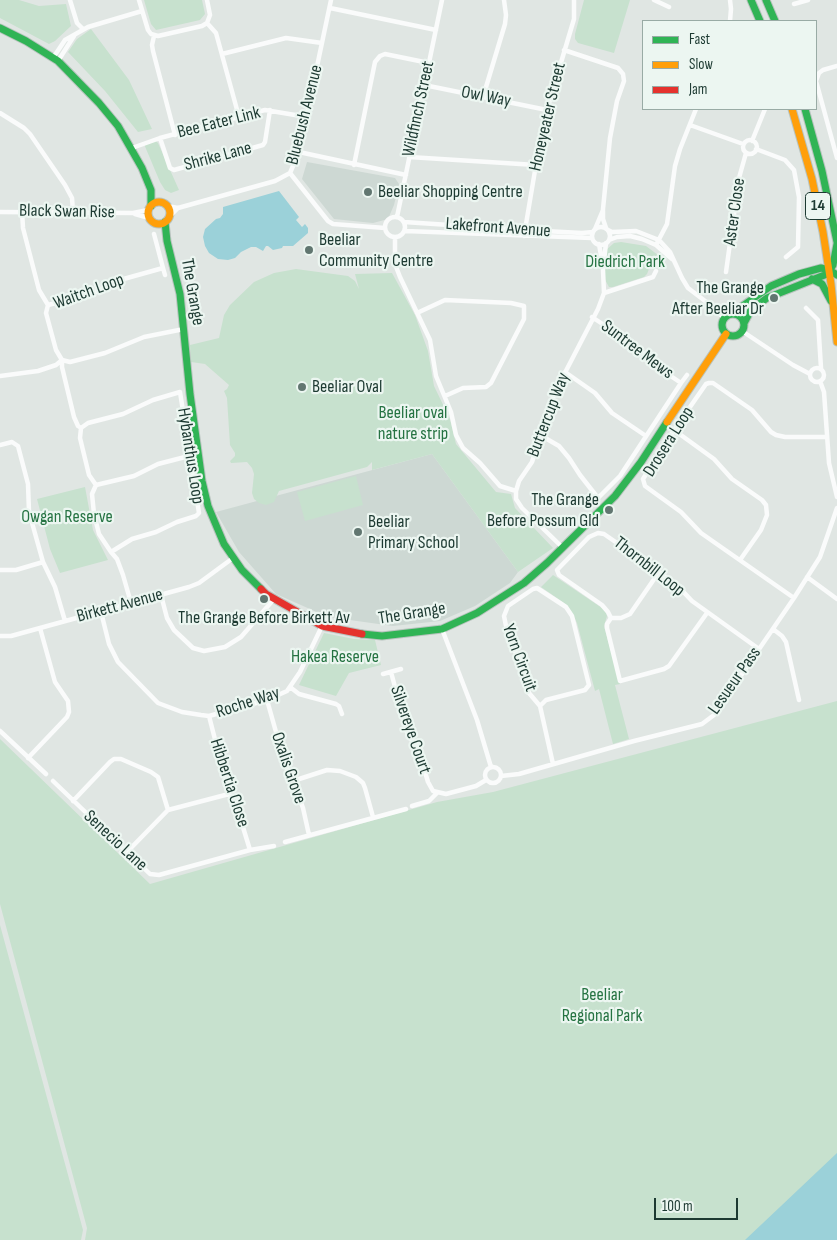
<!DOCTYPE html>
<style>
body{margin:0}
#map{position:relative;width:837px;height:1240px;overflow:hidden;background:#e0e6e3;font-family:"Sofia Sans Condensed",sans-serif}
canvas{display:block}
.legend{position:absolute;left:642px;top:20px;width:175px;height:90px;box-sizing:border-box;background:#ecf6f1;border:1px solid #99aba5;margin:0;padding:6px 9px;list-style:none;font-size:15px;color:#1d3a32}
.legend li{display:flex;align-items:center;gap:10px;height:25px}
.legend b{width:25px;border:1px solid #99aba5}
.scale{position:absolute;left:654px;top:1198px;width:84px;height:22px;box-sizing:border-box;border:2px solid #1d3a32;border-top:0;padding-left:6px;font-size:15px;line-height:18px;white-space:nowrap;color:#1d3a32;-webkit-text-stroke:4px #ecf6f1;paint-order:stroke}
</style>
<div id="map">
<canvas width="837" height="1240"></canvas>
<ul class="legend">
<li><b style="height:6px;background:#30b455"></b>Fast</li>
<li><b style="height:6px;background:#ff9f0a"></b>Slow</li>
<li><b style="height:6px;background:#e5322d"></b>Jam</li>
</ul>
<div class="scale">100 m</div>
</div>
<script>
const ctx = document.querySelector('canvas').getContext('2d');
ctx.lineJoin = 'round';
function fill(path, color) { ctx.fillStyle = color; ctx.fill(path, 'evenodd'); }
const shape = rows => new Path2D(rows.map(r => 'M' + r).join(''));
function stroke(path, color, width, dash) { ctx.strokeStyle = color; ctx.lineWidth = width; ctx.lineCap = dash ? 'butt' : 'round'; ctx.setLineDash(dash || []); ctx.stroke(path); }
function write(font, color, halo, rows, align = 'center') {
  ctx.font = font + ' "Sofia Sans Condensed",sans-serif'; ctx.lineWidth = 4.5; ctx.setLineDash([]); ctx.textBaseline = 'middle'; ctx.strokeStyle = halo; ctx.fillStyle = color; for (const [text, x, y, turn = 0] of rows) {
    ctx.save(); ctx.translate(x, y); ctx.rotate((+turn || 0) * Math.PI / 180); ctx.textAlign = isNaN(turn) ? turn : align; if (halo) ctx.strokeText(text, 0, 0); ctx.fillText(text, 0, 0); ctx.restore();
  }
}
fill(shape([
 [307,162,395,178,399,184,394,205,388,219,373,223,334,219,302,179],
 [432,454,518,572,510,583,475,606,440,621,393,626,328,617,276,594,239,552,216,512]
]), '#cdd8d3');
fill(shape([
 [0,0,19,0,39,6,66,4,71,26,55,41,49,44,0,18],
 [144,0,202,0,205,14,200,20,156,30,151,24],
 [584,0,630,0,614,53,578,43,575,39,575,34],
 [91,29,129,80,152,129,138,132,105,91,68,52,77,39],
 [155,140,158,143,179,190,171,193,165,190,160,182,144,144],
 [621,242,646,246,662,258,662,264,655,262,651,264,647,274,644,277,613,287,609,287,604,278,606,250,614,243],
 [296,269,348,276,355,281,359,289,355,274,392,273,415,315,428,351,434,386,450,419,456,444,496,492,511,494,515,508,553,548,518,572,432,454,372,470,372,462,367,467,279,491,274,502,266,505,259,503,254,499,252,493,254,474,252,468,247,462,231,463,230,461,235,456,235,453,230,445,227,398,224,391,227,389,229,385,205,364,191,362,190,345,219,338,224,315,230,305,254,282,274,273],
 [356,476,363,505,305,521,297,492],
 [85,487,93,530,108,560,60,573,50,549,37,499],
 [553,575,605,610,607,616,604,626,620,684,615,685,629,739,613,744,599,689,595,691,577,623,571,611,564,603,541,587],
 [324,633,354,639,375,640,381,665,349,673,336,696,299,685],
 [837,701,837,1240,85,1240,87,1228,0,904,0,739,150,884,437,802,493,792],
 [0,925,83,1230,81,1240,0,1240]
]), '#c7e1ce');
fill(shape([
 [279,191,299,217,296,220,302,227,305,224,308,228,308,233,293,246,283,246,282,248,273,250,268,246,266,246,263,251,256,247,251,247,241,252,235,258,228,260,218,259,209,253,205,246,203,237,205,229,216,219,220,218,223,214,223,207],
 [837,1153,837,1240,745,1240,781,1206]
]), '#9bd1d9');
const fast = shape([
 [751,0,760,21],
 [766,0,775,21],
 [0,28,26,41,58,61,99,103,118,126,142,168,151,190,151,206],
 [805,109,822,171,837,242],
 [165,222,167,241,180,294,190,394,202,481,208,506,224,544,242,570,261,589],
 [812,279,822,284,831,301],
 '722 325a11 11 0 1 1 22 0a11 11 0 1 1-22 0Z',
 [731,314,771,286,799,274,821,268,829,270,837,275],
 [744,323,751,310,767,298,827,274,833,265,837,244],
 [362,634,382,636,442,629,477,613,524,583,547,563,615,496,641,462,667,422]
]);
const slow = shape([
 [792,109,812,179,823,232,831,284,837,342],
 '148 213a11 11 0 1 1 22 0a11 11 0 1 1-22 0Z',
 [667,422,726,334]
]);
const jam = shape([
 [261,589,266,594,322,626,362,634]
]);
stroke(fast, '#b8c3be', 9);
stroke(slow, '#b8c3be', 9);
stroke(jam, '#b8c3be', 9);
stroke(shape([
 [70,0,77,23,83,29],
 [139,0,148,30,151,34,158,36,202,26,207,23,210,15,207,0],
 [654,0,669,7],
 [794,4,808,0],
 [330,8,436,30],
 [730,21,731,9,730,0],
 [207,23,216,33,239,117],
 [154,36,152,45,153,51,175,135],
 [564,50,618,68,623,74,624,81,617,101,610,138,603,209,603,219,606,228],
 [222,54,286,38,322,43],
 [53,58,65,40,88,27,142,11],
 [58,61,74,36],
 [837,66,823,70,819,73,816,81,837,158],
 [424,85,547,110],
 [483,97,505,24,506,15,504,0],
 [0,113,24,128,30,134,65,185,72,198,73,211],
 [690,125,743,144],
 [160,138,170,168,174,170,263,145,265,142,270,110],
 '743 147a7 7 0 1 1 14 0a7 7 0 1 1-14 0Z',
 [752,141,765,109],
 [132,148,160,138,265,110,307,117],
 [756,149,785,160,794,170,799,197,798,247,786,257],
 [299,152,406,175],
 [409,157,536,165],
 [354,165,375,62,380,56,385,54,429,63],
 [290,173,328,221,333,224,385,228],
 [167,206,178,208,275,181,290,173,299,152,331,0],
 [22,211,23,228,39,290,48,305],
 [0,212,133,213,148,210],
 [135,214,149,218],
 [169,217,178,208],
 [397,217,442,0],
 '385 227a10 10 0 1 1 20 0a10 10 0 1 1-20 0Z',
 [404,222,525,230,582,233,593,232],
 '592 236a9 9 0 1 1 18 0a9 9 0 1 1-18 0Z',
 [595,229,603,210],
 [608,230,612,232,636,231,659,240,670,252,682,278,688,288,709,304,724,318],
 [405,231,592,238],
 [154,234,163,268,120,280,92,294,48,305,46,313,56,350,62,360,70,362,105,353,144,337,184,329],
 [524,236,543,123,574,19,574,0],
 [395,237,395,264,400,277,430,340,436,376,451,412,456,435,463,448,480,463,500,486,516,491],
 [609,240,617,237,630,236,642,239,656,245,672,259],
 [599,244,602,261],
 [656,245,667,224,675,166,680,149,696,109],
 [163,268,165,275],
 [726,272,739,178,746,153],
 [604,293,653,277,656,271],
 [806,308,818,320,821,368],
 [417,313,445,300,511,303,524,306,524,319,491,383,486,387,463,388,445,396],
 [742,331,793,365,810,374],
 [62,360,62,367,74,417,78,426,81,428],
 '810 375a7 7 0 1 1 14 0a7 7 0 1 1-14 0Z',
 [565,372,595,393,612,413,646,436],
 [0,376,38,371,56,365,62,360],
 [820,381,824,392,829,463,837,497],
 [681,383,687,375],
 [674,430,714,459,732,479,762,500,766,505,767,515,761,530,740,560],
 [540,435,559,446,569,458,580,475,598,498,620,476,681,383,656,366,637,347,592,317],
 [0,445,12,442,18,446,28,484,29,512,43,562,55,587,65,621],
 [96,485,134,476,158,464,189,456],
 [562,547,522,508,516,499,516,491,519,481,532,462,555,392,598,309,604,293,603,270,606,243],
 [111,552,99,534,94,514,92,494,96,485,89,475,80,438,81,428,88,423,123,414,153,400,180,392,199,513,196,516,177,522,156,532,132,539,111,552,117,559,123,575,131,603],
 [0,570,16,570,43,562],
 [807,577,837,599],
 [161,595,167,618,174,630,193,648,204,651,225,647,241,637,274,599],
 [794,598,701,533,681,512,645,486,643,479,674,430,706,384,709,383,713,383,752,410,771,432,776,435,785,437,827,437],
 [101,612,109,644,118,662,158,703,182,712,201,715,209,716,267,700,287,691,300,672,322,626],
 [707,613,669,666,664,669,620,681,607,628,607,624,611,618,608,612,602,605,559,575,557,570,589,537,598,533,604,534,676,584,692,601,759,649],
 [611,618,621,618,630,614,659,572],
 [442,629,477,720,491,767],
 [773,629,782,636,786,642,799,700],
 [0,636,11,636,189,587,199,583,233,558],
 [391,672,407,732,420,755,428,782,433,791,446,794,476,786,486,780],
 [383,674,401,669],
 [290,687,299,694,336,704,339,706,342,714],
 [267,700,285,764,293,781,303,808,309,835],
 [540,706,529,693,522,666,508,636,504,616,508,606,533,589,537,588,566,607,572,616,589,685,585,690,546,700,540,706,553,764],
 [209,716,229,794,238,811,250,850],
 [0,731,46,774],
 [28,758,67,717,69,712,68,701,55,682,40,628],
 '485 775a8 8 0 1 1 16 0a8 8 0 1 1-16 0Z',
 [501,776,519,774,634,741,702,724,714,715,794,598,820,557,837,508],
 [53,781,150,874,159,875,250,850,274,846],
 [293,781,327,770,340,771,356,777,363,783,365,788,373,817],
 [73,801,110,762,114,759,121,759,151,772,158,777,168,810],
 [412,806,429,801,437,793],
 [285,842,406,809],
 [127,852,168,810,229,794]
]), '#fafbfb', 4.5);
stroke(fast, '#30b455', 7);
stroke(slow, '#ff9f0a', 7);
stroke(jam, '#e5322d', 7);
for (const [x, y, r, color] of [
 [368,192,5,"#617670"],
 [309,250,5,"#617670"],
 [774,298,5,"#617670"],
 [302,387,5,"#617670"],
 [609,510,5,"#617670"],
 [358,532,5,"#617670"],
 [264,599,5,"#617670"]
]) { const dot = new Path2D(); dot.arc(x, y, r, 0, 2 * Math.PI); ctx.fillStyle = color; ctx.fill(dot); stroke(dot, '#ecf6f1', 2); }
for (const [x, y, w] of [
 [818,206,25]
]) { const box = new Path2D(); box.roundRect(x - w / 2, y - 13.5, w, 27, 4); ctx.fillStyle = '#ecf6f1'; ctx.fill(box); stroke(box, '#1d3a32', 1); }
write('bold 16px', '#1d3a32', null, [
 ["14",818,206]
]);
write('18px', '#1d3a32', '#ecf6f1', [
 ["Owl Way",486,97,11],
 ["Wildfinch Street",419,109,-78],
 ["Bluebush Avenue",305,115,-76],
 ["Honeyeater Street",548,117,-77],
 ["Bee Eater Link",219,123,-14],
 ["Shrike Lane",218,157,-15],
 ["Black Swan Rise",67,212,1],
 ["Aster Close",735,212,-82],
 ["Lakefront Avenue",498,228,4],
 ["Waitch Loop",89,292,-20],
 ["The Grange",192,292,80],
 ["Suntree Mews",637,350,37],
 ["Buttercup Way",549,415,-69],
 ["Drosera Loop",669,442,-58],
 ["Hybanthus Loop",190,456,81],
 ["Thornbill Loop",649,567,38],
 ["Birkett Avenue",120,606,-15],
 ["The Grange",412,614,-9],
 ["Yorn Circuit",519,658,70],
 ["Lesueur Pass",735,681,-55],
 ["Roche Way",248,703,-18],
 ["Silvereye Court",410,730,71],
 ["Oxalis Grove",288,768,71],
 ["Hibbertia Close",229,783,72],
 ["Senecio Lane",115,841,43]
]);
write('18px', '#1d3a32', '#ecf6f1', [
 ["Beeliar Shopping Centre",378,192],
 ["Beeliar",319,240],
 ["Community Centre",319,261],
 ["The Grange",764,288,"right"],
 ["After Beeliar Dr",764,309,"right"],
 ["Beeliar Oval",312,387],
 ["The Grange",599,500,"right"],
 ["Before Possum Gld",599,521,"right"],
 ["Beeliar",368,522],
 ["Primary School",368,543],
 ["The Grange Before Birkett Av",264,618,"center"]
], 'left');
write('18px', '#257342', '#ecf6f1', [
 ["Diedrich Park",625,262],
 ["Beeliar oval",413,413],
 ["nature strip",413,434],
 ["Owgan Reserve",67,517],
 ["Hakea Reserve",335,657],
 ["Beeliar",602,995],
 ["Regional Park",602,1016]
]);
</script>
